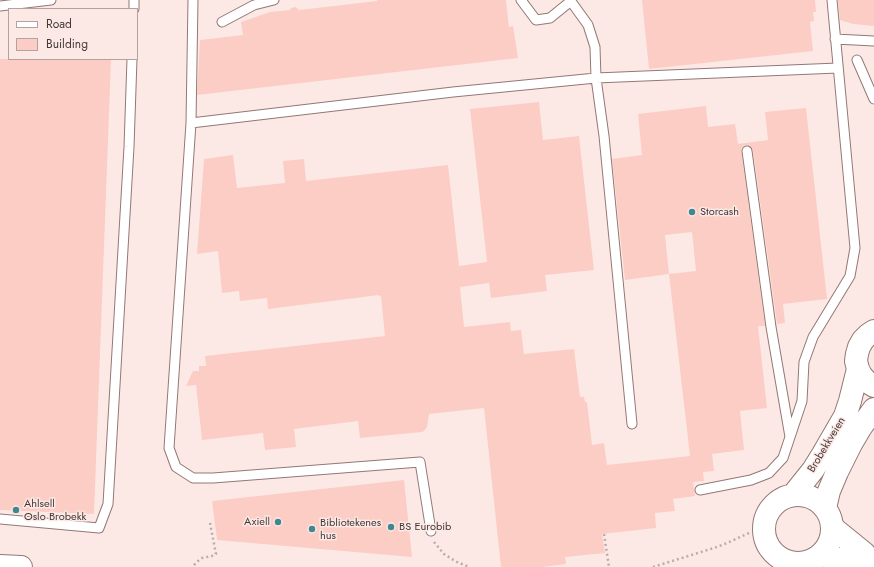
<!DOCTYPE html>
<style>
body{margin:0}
#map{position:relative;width:874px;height:567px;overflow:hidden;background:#fce9e6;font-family:Jost,sans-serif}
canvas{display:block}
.legend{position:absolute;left:8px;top:8px;width:130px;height:52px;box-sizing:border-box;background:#fce9e6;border:1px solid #b2a2a0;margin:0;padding:5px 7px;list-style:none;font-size:12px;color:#443836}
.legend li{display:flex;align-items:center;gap:8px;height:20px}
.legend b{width:20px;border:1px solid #b2a2a0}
</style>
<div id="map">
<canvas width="874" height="567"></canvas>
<ul class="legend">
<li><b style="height:5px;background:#fff"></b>Road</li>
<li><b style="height:11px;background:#fccdc5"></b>Building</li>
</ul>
</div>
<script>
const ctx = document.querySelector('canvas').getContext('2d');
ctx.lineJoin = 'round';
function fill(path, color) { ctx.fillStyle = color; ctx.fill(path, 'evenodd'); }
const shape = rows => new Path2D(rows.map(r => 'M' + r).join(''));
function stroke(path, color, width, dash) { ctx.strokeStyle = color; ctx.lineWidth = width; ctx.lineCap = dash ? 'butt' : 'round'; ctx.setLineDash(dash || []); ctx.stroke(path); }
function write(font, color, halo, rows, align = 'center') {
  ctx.font = font + ' Jost,sans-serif'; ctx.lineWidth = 3; ctx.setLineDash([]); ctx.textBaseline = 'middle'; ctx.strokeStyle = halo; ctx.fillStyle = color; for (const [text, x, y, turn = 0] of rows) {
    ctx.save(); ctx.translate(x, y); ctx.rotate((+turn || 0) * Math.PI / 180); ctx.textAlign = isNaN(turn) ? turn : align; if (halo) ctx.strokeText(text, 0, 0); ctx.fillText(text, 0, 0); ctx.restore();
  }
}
fill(shape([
 [377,0,506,0,509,27,513,26,518,58,197,95,200,40,243,35,241,22,270,12,290,10,291,8,296,7,299,10,377,1],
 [642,0,815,0,816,12,813,12,814,21,810,22,813,51,649,69],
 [838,0,874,0,874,26,853,24,840,20],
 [0,59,111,59,94,514,0,510],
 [539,102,543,140,579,136,594,270,545,275,547,291,491,298,489,283,460,287,464,327,510,322,511,331,521,330,524,354,574,349,580,397,584,397,585,402,587,402,592,445,604,443,607,465,690,456,669,274,625,280,612,159,642,155,638,114,706,106,708,127,735,124,738,144,768,140,765,112,806,108,827,299,783,304,785,323,777,324,753,150,751,147,747,145,744,146,741,149,765,326,758,326,767,408,740,411,744,450,712,454,714,471,703,472,704,481,693,482,695,496,673,499,675,511,655,513,656,528,602,534,605,553,565,557,566,564,542,567,501,567,484,408,429,414,427,427,424,431,422,432,360,438,358,421,294,429,296,447,265,450,263,433,202,440,196,385,186,386,193,371,199,371,199,366,206,366,205,356,385,336,381,296,379,296,379,295,268,309,267,298,240,301,239,291,222,293,218,251,197,254,204,159,233,155,237,188,285,183,283,161,304,159,306,181,448,165,459,266,487,262,470,109],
 [692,232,696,271,669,274,665,235],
 [404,480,412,557,217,540,212,501]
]), '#fccdc5');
const lane = shape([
 [193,0,191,123,169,448,176,467,193,478,213,478,420,462,431,531],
 [521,0,536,20,550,18,571,1],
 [570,0,588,25,595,47,596,78,604,136,632,424],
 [0,6,51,0],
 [134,9,134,0],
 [222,22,254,5,274,0],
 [835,39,874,41],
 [857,60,874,99],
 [191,123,453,92,596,78,838,68],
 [747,151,771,327,790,437],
 [700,490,751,480,769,473,783,458,802,401,804,362,813,337,850,276,855,248,832,0],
 [0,519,99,528,108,504,129,147,132,59]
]);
const secondary = shape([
 [874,331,868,335,863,340,859,347,857,354,856,361,858,369,861,375,866,381,874,386],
 '764 529a34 34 0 1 1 68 0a34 34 0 1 1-68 0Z',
 [793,495,813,470,823,454,845,416,850,401,858,369],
 [825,508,829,491,837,472,851,444,861,427,874,409]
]);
const highway = shape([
 [832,527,864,553,874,565],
 [821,555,852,562,870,567],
 [0,566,21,567]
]);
stroke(lane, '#937873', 11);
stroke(secondary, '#937873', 24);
stroke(highway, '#937873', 24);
stroke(shape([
 [604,534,609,567],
 [434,542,444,554,455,561,469,567],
 [194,565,198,561,202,558,212,556,216,554,210,523],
 [653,567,714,548,727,543,749,533]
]), '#bcaba9', 2.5, [2, 3]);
stroke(lane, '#fff', 9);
stroke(secondary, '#fff', 22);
stroke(highway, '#fff', 22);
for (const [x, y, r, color] of [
 [692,212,4,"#40878f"],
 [16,510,4,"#40878f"],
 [278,522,4,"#40878f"],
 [391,527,4,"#40878f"],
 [312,529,4,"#40878f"]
]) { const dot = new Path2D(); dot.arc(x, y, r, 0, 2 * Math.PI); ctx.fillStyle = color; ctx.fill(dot); stroke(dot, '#fce9e6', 1.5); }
write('11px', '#443836', '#fce9e6', [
 ["Storcash",700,212],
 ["Ahlsell",24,504],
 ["Oslo Brobekk",24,517],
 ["Axiell",270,522,"right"],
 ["Bibliotekenes",320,523],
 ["hus",320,536],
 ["BS Eurobib",399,527]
], 'left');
write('11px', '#443836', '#fce9e6', [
 ["Brobekkveien",827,445,-59]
]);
</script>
